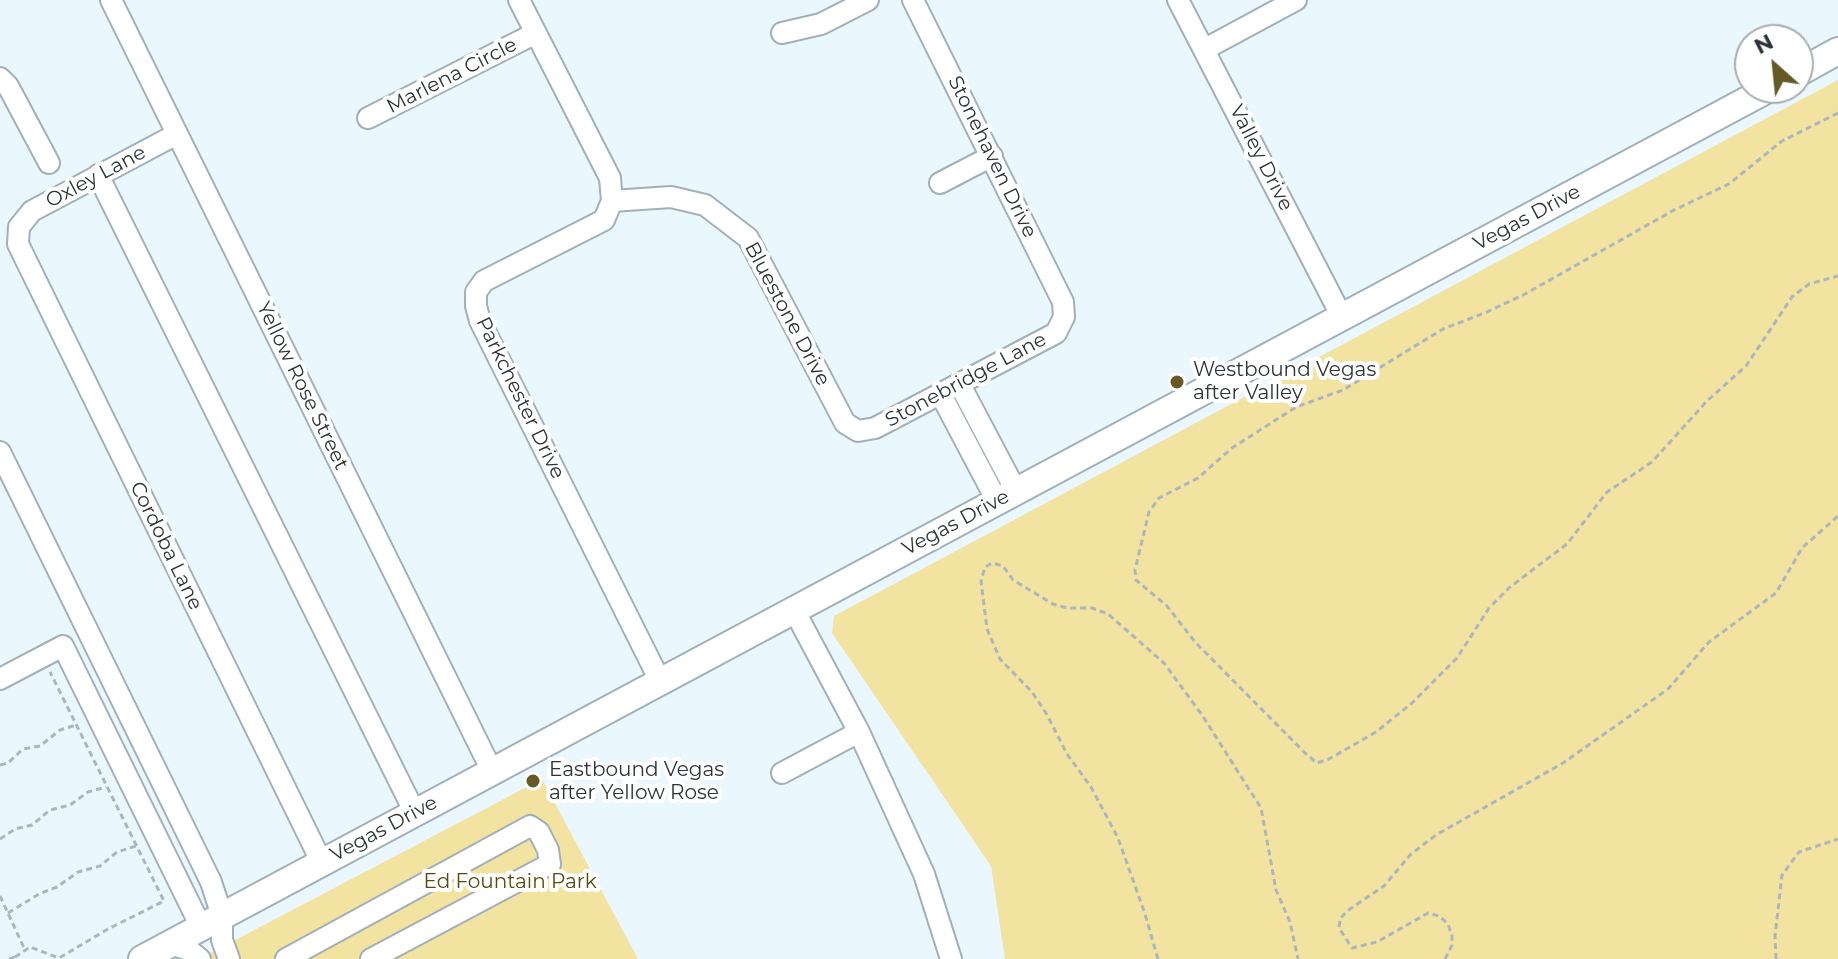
<!DOCTYPE html>
<style>
body{margin:0}
#map{position:relative;width:1838px;height:959px;overflow:hidden;background:#eaf7fe;font-family:Montserrat,sans-serif}
canvas{display:block}
.north{position:absolute;left:1734px;top:24px;width:80px;height:80px;box-sizing:border-box;background:#fff;border:2px solid #abaeaf;border-radius:50%;rotate:333deg;font-size:22px;font-weight:700;line-height:32px;text-align:center;color:#2d3437}
.north::after{content:'';display:block;margin:auto;width:28px;height:36px;background:#655a26;clip-path:polygon(50% 0,100% 100%,50% 72%,0 100%)}
</style>
<div id="map">
<canvas width="1838" height="959"></canvas>
<div class="north">N</div>
</div>
<script>
const ctx = document.querySelector('canvas').getContext('2d');
ctx.lineJoin = 'round';
function fill(path, color) { ctx.fillStyle = color; ctx.fill(path, 'evenodd'); }
const shape = rows => new Path2D(rows.map(r => 'M' + r).join(''));
function stroke(path, color, width, dash) { ctx.strokeStyle = color; ctx.lineWidth = width; ctx.lineCap = dash ? 'butt' : 'round'; ctx.setLineDash(dash || []); ctx.stroke(path); }
function write(font, color, halo, rows, align = 'center') {
  ctx.font = font + ' Montserrat,sans-serif'; ctx.lineWidth = 8; ctx.setLineDash([]); ctx.textBaseline = 'middle'; ctx.strokeStyle = halo; ctx.fillStyle = color; for (const [text, x, y, turn = 0] of rows) {
    ctx.save(); ctx.translate(x, y); ctx.rotate((+turn || 0) * Math.PI / 180); ctx.textAlign = isNaN(turn) ? turn : align; if (halo) ctx.strokeText(text, 0, 0); ctx.fillText(text, 0, 0); ctx.restore();
  }
}
fill(shape([
 [1838,80,1838,959,1005,959,991,866,832,633,834,616],
 [542,779,638,959,199,959]
]), '#f2e3a1');
const minor = shape([
 [111,0,492,771],
 [519,0,610,178,612,201,604,220,484,281,476,292,476,306,480,321,660,681],
 [1178,0,1342,317],
 [782,33,821,24,868,0],
 [1205,49,1296,0],
 [0,78,8,86,49,163],
 [368,118,536,33],
 [98,175,415,813],
 [940,183,992,156],
 [612,201,671,197,705,205,748,238,845,423,858,431,875,428,1056,333,1064,317,1063,302,913,0],
 [19,227,18,244,322,863],
 [19,227,32,211,177,134],
 [959,383,1016,491],
 [940,393,997,501],
 [0,452,211,882,222,916,222,940,229,959],
 [0,679,63,646,201,927],
 [859,732,924,874,951,959],
 [782,773,859,732,794,610],
 [170,944,189,950,200,959],
 [286,959,530,826,539,832,548,850,550,864,371,959]
]);
const major = shape([
 [1798,73,1838,51],
 [142,959,1770,88]
]);
stroke(minor, '#a1b0b9', 24);
stroke(major, '#a1b0b9', 30);
stroke(shape([
 [1838,113,1782,141,1729,184,1674,210,1525,294,1487,312,1443,329,1343,390,1296,407,1232,448,1198,478,1159,498,1149,512,1135,570,1136,580,1167,606,1195,642,1305,753,1317,763,1329,759,1376,732,1412,703,1457,658,1489,608,1510,587,1567,544,1607,492,1652,462,1707,401,1746,366,1792,297,1809,284,1838,276],
 [0,765,8,763,23,749,40,746,60,730,76,725],
 [0,839,15,829,32,825,50,810,70,805,88,792,106,787],
 [0,896,25,950],
 [8,913,39,894,57,887,78,872,100,866,117,852,136,846],
 [15,957,30,947,59,958,108,929,164,901,50,672],
 [9,959,15,957,16,959],
 [1158,959,1145,914,1118,838,1091,787,1067,754,1046,713,1032,692,1000,659,987,629,981,581,985,567,992,563,1003,566,1013,580,1053,604,1067,608,1092,608,1108,614,1164,663,1202,715,1261,808,1276,890,1290,922,1298,959],
 [1445,959,1452,945,1452,936,1448,924,1439,916,1428,913,1377,942,1352,948,1339,928,1340,919,1347,911,1384,886,1411,854,1436,835,1563,763,1668,689,1709,642,1776,593,1802,548,1838,516],
 [1776,959,1775,936,1782,875,1799,852,1838,839]
]), '#acb7bd', 3, [6, 4]);
stroke(minor, '#fff', 20);
stroke(major, '#fff', 26);
for (const [x, y, r, color] of [
 [1177,382,8,"#655a26"],
 [533,781,8,"#655a26"]
]) { const dot = new Path2D(); dot.arc(x, y, r, 0, 2 * Math.PI); ctx.fillStyle = color; ctx.fill(dot); stroke(dot, '#fff', 3); }
write('20px', '#2d3437', '#fff', [
 ["Marlena Circle",452,76,-27],
 ["Stonehaven Drive",992,157,64],
 ["Valley Drive",1261,158,63],
 ["Oxley Lane",96,177,-28],
 ["Vegas Drive",1527,218,-28],
 ["Bluestone Drive",787,314,62],
 ["Stonebridge Lane",966,380,-28],
 ["Yellow Rose Street",302,386,64],
 ["Parkchester Drive",520,398,64],
 ["Vegas Drive",956,523,-28],
 ["Cordoba Lane",166,546,64],
 ["Vegas Drive",384,829,-28]
]);
write('20px', '#2d3437', '#fff', [
 ["Westbound Vegas",1193,370],
 ["after Valley",1193,393],
 ["Eastbound Vegas",549,770],
 ["after Yellow Rose",549,793]
], 'left');
write('20px', '#574b0d', '#fff', [
 ["Ed Fountain Park",510,882]
]);
</script>
